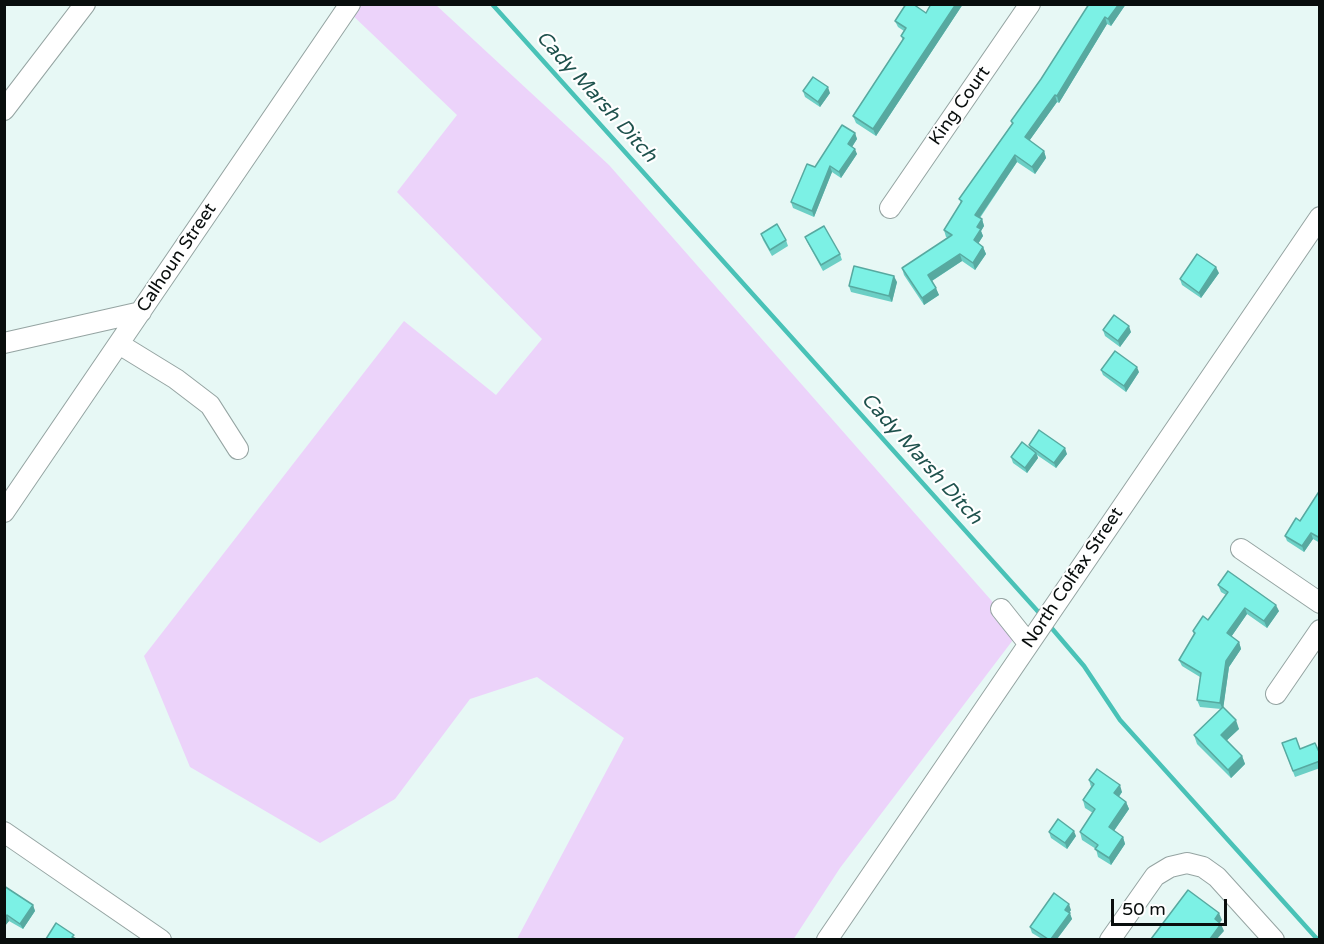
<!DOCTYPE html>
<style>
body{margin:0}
#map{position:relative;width:1324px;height:944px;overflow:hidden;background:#e7f8f5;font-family:"Varela Round",sans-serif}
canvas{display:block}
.frame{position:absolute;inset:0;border:6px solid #090e0d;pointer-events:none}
.scale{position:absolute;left:1111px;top:899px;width:116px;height:27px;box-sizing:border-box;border:3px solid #090e0d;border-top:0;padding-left:8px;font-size:18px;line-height:21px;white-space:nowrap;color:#090e0d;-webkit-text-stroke:4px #fff;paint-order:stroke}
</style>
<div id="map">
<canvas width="1324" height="944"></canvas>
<div class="frame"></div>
<div class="scale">50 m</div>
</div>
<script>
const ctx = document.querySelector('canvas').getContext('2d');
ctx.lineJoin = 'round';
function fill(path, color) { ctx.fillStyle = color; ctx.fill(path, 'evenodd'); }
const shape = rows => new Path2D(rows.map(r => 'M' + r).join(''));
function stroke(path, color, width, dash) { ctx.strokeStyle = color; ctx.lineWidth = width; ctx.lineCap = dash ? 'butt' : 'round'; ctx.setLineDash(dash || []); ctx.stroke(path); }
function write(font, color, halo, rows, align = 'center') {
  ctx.font = font + ' "Varela Round",sans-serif'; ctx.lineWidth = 4.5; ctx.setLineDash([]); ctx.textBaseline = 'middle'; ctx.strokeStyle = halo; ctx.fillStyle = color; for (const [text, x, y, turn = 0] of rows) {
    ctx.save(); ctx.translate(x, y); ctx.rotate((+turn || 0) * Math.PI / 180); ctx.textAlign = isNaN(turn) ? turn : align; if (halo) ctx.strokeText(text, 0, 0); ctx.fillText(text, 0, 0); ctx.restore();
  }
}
fill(shape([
 [350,4,436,5,609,165,1019,632,840,868,793,940,517,939,624,738,537,677,470,699,395,799,320,843,190,767,144,656,404,321,496,395,542,339,397,192,457,115,347,10]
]), '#ecd3fa');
stroke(shape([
 [492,4,1042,616],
 [1049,625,1084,666,1120,720,1318,940]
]), '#49c2b7', 4.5);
const minor = shape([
 [4,110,85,4],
 [890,208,1030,4],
 [4,343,141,312],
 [119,344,176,379,210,405,238,449],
 [4,512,350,4],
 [1241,549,1320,603],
 [1001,609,1028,643],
 [1276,694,1320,630],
 [4,832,161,940],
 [827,940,1320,217],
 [1110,940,1155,876,1170,867,1187,863,1203,867,1217,877,1274,940]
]);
stroke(minor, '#95a4a2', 22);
stroke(minor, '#fff', 20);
fill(shape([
 [931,4,963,4,876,136,856,123,853,116,903,41,901,36,904,31,898,27,895,21,926,13],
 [1089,4,1126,4,1111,26,1107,24,1059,103,1057,102,1029,141,1044,151,1046,158,1035,174,1017,162,980,218,982,219,984,226,981,231,983,236,978,244,983,247,986,254,975,270,962,261,932,281,939,295,924,305,904,275,902,268,948,238,946,237,944,230,961,203,959,199,1012,124,1011,121,1041,79],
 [803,91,830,93,820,107,805,97],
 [855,133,857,139,852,147,857,154,841,178,832,172,814,217,793,208,791,202,815,167],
 [761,234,786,240,788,246,772,256,763,240],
 [805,237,840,254,842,260,823,271,807,242],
 [1219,273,1201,298,1182,285,1180,279],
 [897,282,892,302,851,292,849,286],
 [1103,330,1131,332,1120,347,1105,336],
 [1101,370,1139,372,1126,392,1103,375],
 [1029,445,1067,454,1056,468,1037,455,1038,458,1027,473,1013,463,1011,457,1030,448],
 [1320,490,1320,543,1313,539,1304,552,1287,541,1285,536,1300,521],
 [1218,585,1279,611,1267,628,1247,614,1231,637,1239,642,1241,649,1229,667,1223,708,1239,729,1227,740,1242,756,1245,764,1231,778,1197,744,1194,735,1221,709,1200,707,1197,700,1200,677,1182,666,1179,660,1194,635,1193,631,1208,620,1226,595,1221,592],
 [1282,743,1320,754,1320,768,1295,777],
 [1089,780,1122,792,1119,797,1126,802,1129,809,1114,831,1123,837,1125,844,1111,865,1098,857,1096,849,1082,840,1080,832,1093,813,1085,808,1083,800,1091,787],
 [1049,832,1076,836,1067,849,1051,838],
 [4,886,33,905,35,911,23,929,9,921,4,927],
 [1071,910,1069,913,1072,919,1057,939,1042,939,1032,933,1030,927]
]), '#6bcfc5');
fill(shape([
 [956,4,963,4,876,136,873,129],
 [1119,4,1126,4,1111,26,1108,19],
 [1105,17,1107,24,1059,103,1057,96],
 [828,87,830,93,820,107,818,102],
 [1055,95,1057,102,1027,144,1025,137],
 [855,133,857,139,850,150,848,144],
 [855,149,857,154,841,178,839,172],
 [1044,151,1046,158,1035,174,1032,167],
 [1015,155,1017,162,977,221,975,215],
 [830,166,832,172,814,217,812,211],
 [982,219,984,226,981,231,983,236,976,247,974,240,977,227],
 [983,247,986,254,975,270,973,263],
 [960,254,962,261,930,282,928,275],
 [1216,267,1219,273,1201,298,1199,293],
 [894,276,897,282,892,302,889,296],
 [936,288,939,295,924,305,922,298],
 [1129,326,1131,332,1120,347,1118,341],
 [1137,367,1139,372,1126,392,1124,386],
 [1065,448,1067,454,1056,468,1054,463],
 [1036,453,1038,458,1027,473,1025,468],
 [1311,533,1313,539,1304,552,1302,546],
 [1276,605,1279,611,1267,628,1264,621],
 [1245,608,1247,614,1229,640,1227,633],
 [1239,642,1241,649,1229,667,1223,710,1220,703,1226,661],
 [1236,720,1239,729,1224,743,1221,735],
 [1242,756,1245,764,1231,778,1228,770],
 [1120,785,1122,792,1116,800,1114,793],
 [1126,802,1129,809,1111,835,1109,827],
 [1074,831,1076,836,1067,849,1065,843],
 [1123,837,1125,844,1111,865,1109,858],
 [1069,904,1071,910,1067,916,1065,910],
 [33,905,35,911,23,929,20,924],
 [1070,913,1072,919,1057,939,1051,939],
 [1219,913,1222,920,1217,926,1215,919],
 [7,915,9,921,4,927,4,918],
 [1221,924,1224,931,1217,939,1210,939]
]), '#57a9a0');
const building = shape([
 [906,4,913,4,926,13,931,4,956,4,873,129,853,116,904,38,901,36,906,28,895,21,906,4],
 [1089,4,1119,4,1108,19,1105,17,1057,96,1055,95,1025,137,1044,151,1032,167,1015,155,975,215,982,219,977,227,981,229,974,240,983,247,973,263,960,254,928,275,936,288,922,298,902,268,952,235,944,230,962,201,959,199,1013,123,1011,121,1041,79,1089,4],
 [813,77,828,87,818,102,803,91,813,77],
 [842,125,855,133,848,144,855,149,839,172,830,166,812,211,791,202,807,164,815,167,842,125],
 [777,224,786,240,770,250,761,234,777,224],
 [824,226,840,254,821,265,805,237,824,226],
 [1197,254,1216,267,1199,293,1180,279,1197,254],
 [854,266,894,276,889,296,849,286,854,266],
 [1114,315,1129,326,1118,341,1103,330,1114,315],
 [1115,351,1137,367,1124,386,1101,370,1115,351],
 [1039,430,1065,448,1054,463,1029,445,1039,430],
 [1022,442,1036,453,1025,468,1011,457,1022,442],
 [1320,490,1320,538,1311,533,1302,546,1285,536,1296,518,1300,521,1320,490],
 [1228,571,1276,605,1264,621,1245,608,1227,633,1239,642,1226,661,1220,703,1197,700,1201,673,1179,660,1195,633,1193,631,1203,616,1208,620,1228,592,1218,585,1228,571],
 [1223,707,1236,720,1221,735,1242,756,1228,770,1194,735,1223,707],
 [1296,738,1300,749,1315,743,1320,754,1320,761,1293,771,1282,743,1296,738],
 [1097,769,1120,785,1114,793,1126,802,1109,827,1123,837,1109,858,1095,849,1098,845,1080,832,1095,809,1083,800,1094,784,1089,780,1097,769],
 [1058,819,1074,831,1065,843,1049,832,1058,819],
 [4,886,33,905,20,924,7,915,4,918,4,886],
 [1188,890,1219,913,1215,919,1221,924,1210,939,1151,939,1188,890],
 [1054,893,1069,904,1065,910,1070,913,1051,939,1048,939,1030,927,1054,893],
 [56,923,74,935,72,937,76,939,46,939,56,923]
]);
fill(building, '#7cf1e5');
stroke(building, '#57a9a0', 1.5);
write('18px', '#090e0d', '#fff', [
 ["King Court",960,106,-55],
 ["Calhoun Street",177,258,-56],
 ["North Colfax Street",1073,578,-56]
]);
write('italic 20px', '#1f524d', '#fff', [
 ["Cady Marsh Ditch",596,97,48],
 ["Cady Marsh Ditch",921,459,48]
]);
</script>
